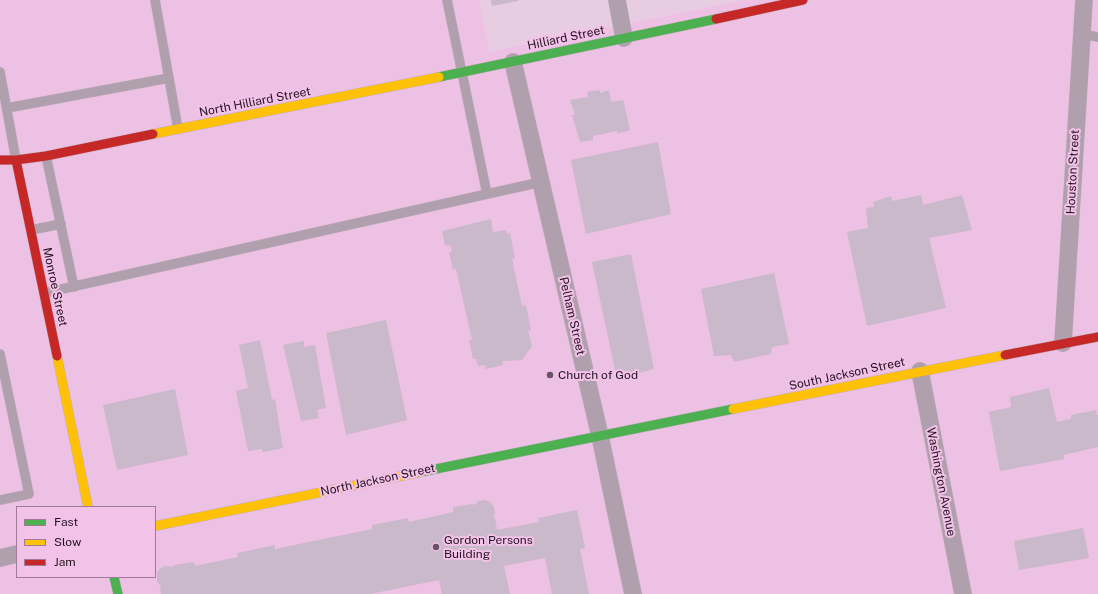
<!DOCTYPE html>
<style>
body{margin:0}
#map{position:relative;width:1098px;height:594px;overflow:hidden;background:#e8cde2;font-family:"Public Sans",sans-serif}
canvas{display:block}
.legend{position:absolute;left:16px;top:506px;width:140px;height:72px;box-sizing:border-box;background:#f3c2e8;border:1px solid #a07c98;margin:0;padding:5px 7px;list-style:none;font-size:12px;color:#241321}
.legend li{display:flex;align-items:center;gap:8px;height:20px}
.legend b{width:20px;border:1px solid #a07c98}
</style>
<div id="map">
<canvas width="1098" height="594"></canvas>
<ul class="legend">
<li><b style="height:5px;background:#4caf50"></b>Fast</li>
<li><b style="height:5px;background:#ffc107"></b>Slow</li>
<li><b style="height:5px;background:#c62828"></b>Jam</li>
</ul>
</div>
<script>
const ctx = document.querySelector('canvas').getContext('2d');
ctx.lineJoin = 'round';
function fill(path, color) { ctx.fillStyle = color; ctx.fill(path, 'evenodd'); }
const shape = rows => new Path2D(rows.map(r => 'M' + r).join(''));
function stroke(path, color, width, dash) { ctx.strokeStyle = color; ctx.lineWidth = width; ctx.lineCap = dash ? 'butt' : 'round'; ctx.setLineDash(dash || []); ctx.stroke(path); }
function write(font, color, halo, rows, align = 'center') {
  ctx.font = font + ' "Public Sans",sans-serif'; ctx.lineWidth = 4; ctx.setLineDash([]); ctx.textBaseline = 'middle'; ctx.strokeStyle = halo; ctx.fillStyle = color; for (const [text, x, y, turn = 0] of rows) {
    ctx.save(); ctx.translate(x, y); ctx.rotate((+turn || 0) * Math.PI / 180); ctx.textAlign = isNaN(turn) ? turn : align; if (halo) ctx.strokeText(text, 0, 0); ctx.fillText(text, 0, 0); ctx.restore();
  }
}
fill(shape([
 [0,0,479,0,489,52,744,0,1098,0,1098,594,0,594],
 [17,507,155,507,155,577,17,577]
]), '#ecc1e3');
fill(shape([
 [491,0,518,0,518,1,492,6],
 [599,90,601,93,609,90,611,102,623,100,630,130,617,134,617,131,593,136,593,140,580,142,572,115,575,115,570,100,588,97,587,92],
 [658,142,671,214,586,234,571,160],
 [921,195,923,205,962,195,972,230,929,238,946,308,867,326,847,232,868,228,866,208,874,207,873,202,891,196,892,201],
 [491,219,493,232,506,230,507,234,510,233,515,258,512,259,522,306,526,305,531,330,528,331,532,346,522,360,503,361,503,365,485,369,485,365,478,366,476,359,473,359,469,340,472,340,456,269,453,270,449,252,452,252,450,245,445,246,442,231],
 [631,254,654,369,617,379,592,262],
 [774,273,789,344,772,347,771,354,734,362,731,355,714,356,701,289],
 [386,320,407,420,346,435,326,333],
 [260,340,272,400,275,399,283,448,263,452,262,449,248,451,236,391,248,388,239,345],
 [304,341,304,347,315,345,326,408,317,410,319,418,301,421,283,345],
 [1049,388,1057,422,1071,419,1071,415,1096,410,1097,415,1098,415,1098,447,1064,455,1064,459,1000,471,989,412,1011,407,1010,397],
 [175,389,188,455,117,470,103,405],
 [484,500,490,502,494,507,495,513,493,517,495,518,497,530,539,522,538,518,577,510,585,548,580,549,589,594,552,594,545,558,504,566,510,594,442,594,439,580,370,594,161,594,160,588,161,587,157,581,157,572,162,567,166,566,173,567,174,565,194,562,195,566,238,557,237,553,275,545,275,549,372,529,372,525,408,518,409,522,453,512,453,507,472,504,474,505,479,501],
 [1083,528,1089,558,1019,570,1014,541]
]), '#cab8cb');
const lane = shape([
 [155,0,178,129],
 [447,0,487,194],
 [1082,34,1098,37],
 [0,72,16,160],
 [7,108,169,78],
 [46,156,74,287],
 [31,230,61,224],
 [44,293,541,182],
 [0,354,29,494,0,500]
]);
const street = shape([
 [617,0,624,38],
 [513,62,600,436,633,594],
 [1063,343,1084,0],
 [920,371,963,594],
 [0,558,17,554]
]);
const fast = shape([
 [439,77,716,19],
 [416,473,733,409],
 [114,577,118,594]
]);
const slow = shape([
 [153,134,439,77],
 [57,356,88,507],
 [733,409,1005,355],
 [155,526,416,473]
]);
const jam = shape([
 [716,19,803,0],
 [0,160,16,160,46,156,153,134],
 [16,160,57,356],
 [1005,355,1098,337]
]);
stroke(lane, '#c2aebe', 10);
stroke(street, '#c2aebe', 18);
stroke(fast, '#c2aebe', 10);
stroke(slow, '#c2aebe', 10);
stroke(jam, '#c2aebe', 10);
stroke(lane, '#b09fac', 9);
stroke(street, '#b09fac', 17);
stroke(fast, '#4caf50', 9);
stroke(slow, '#ffc107', 9);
stroke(jam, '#c62828', 9);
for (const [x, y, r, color] of [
 [550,375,4,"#695465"],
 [436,547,4,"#695465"]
]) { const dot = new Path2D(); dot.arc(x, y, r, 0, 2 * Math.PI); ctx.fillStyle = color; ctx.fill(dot); stroke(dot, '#f3c2e8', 1.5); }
write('12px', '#241321', '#f3c2e8', [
 ["Hilliard Street",566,38,-12],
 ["North Hilliard Street",255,102,-11],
 ["Houston Street",1073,172,-87],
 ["Monroe Street",55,287,78],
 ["Pelham Street",572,316,77],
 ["South Jackson Street",847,374,-12],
 ["North Jackson Street",378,480,-12],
 ["Washington Avenue",941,482,79]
]);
write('12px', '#241321', '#f3c2e8', [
 ["Church of God",558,375],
 ["Gordon Persons",444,540],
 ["Building",444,554]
], 'left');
</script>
